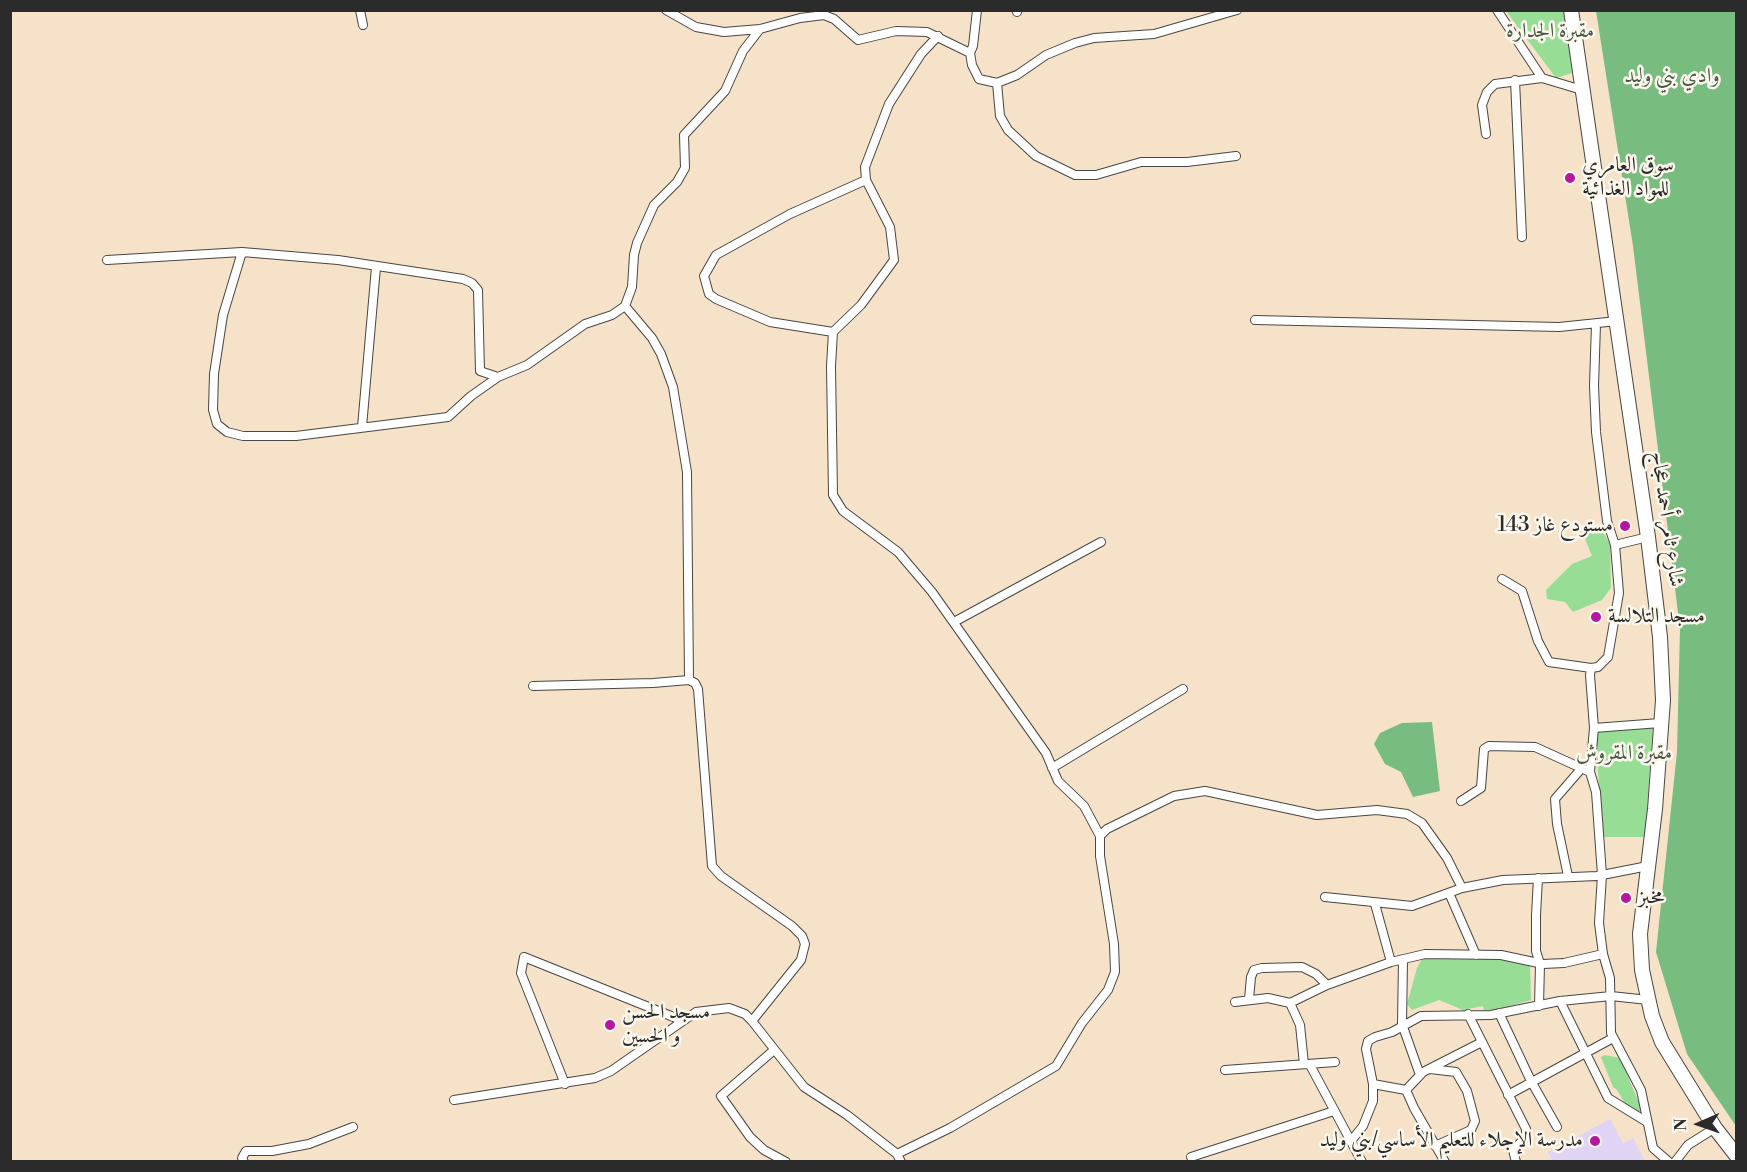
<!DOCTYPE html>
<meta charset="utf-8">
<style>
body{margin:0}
#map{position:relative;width:1747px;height:1172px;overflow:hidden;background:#f5e2c8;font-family:"Libre Bodoni",serif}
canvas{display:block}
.frame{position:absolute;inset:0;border:12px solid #2b2b2b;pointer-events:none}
.north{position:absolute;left:1669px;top:1094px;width:60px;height:60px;-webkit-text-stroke:4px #fbf7ec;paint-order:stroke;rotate:268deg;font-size:16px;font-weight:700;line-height:24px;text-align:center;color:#2b2b2b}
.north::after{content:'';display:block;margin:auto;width:21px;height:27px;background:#2b2b2b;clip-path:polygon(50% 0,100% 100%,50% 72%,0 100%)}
</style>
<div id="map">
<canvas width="1747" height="1172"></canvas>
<div class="frame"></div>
<div class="north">N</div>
</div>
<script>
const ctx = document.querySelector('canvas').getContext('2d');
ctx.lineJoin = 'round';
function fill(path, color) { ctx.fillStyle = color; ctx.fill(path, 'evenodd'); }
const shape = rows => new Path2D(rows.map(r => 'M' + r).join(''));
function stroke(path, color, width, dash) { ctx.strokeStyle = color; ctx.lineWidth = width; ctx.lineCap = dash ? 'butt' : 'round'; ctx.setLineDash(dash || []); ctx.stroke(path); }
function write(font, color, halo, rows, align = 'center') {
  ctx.font = font + ' "Libre Bodoni",Amiri,serif'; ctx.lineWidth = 5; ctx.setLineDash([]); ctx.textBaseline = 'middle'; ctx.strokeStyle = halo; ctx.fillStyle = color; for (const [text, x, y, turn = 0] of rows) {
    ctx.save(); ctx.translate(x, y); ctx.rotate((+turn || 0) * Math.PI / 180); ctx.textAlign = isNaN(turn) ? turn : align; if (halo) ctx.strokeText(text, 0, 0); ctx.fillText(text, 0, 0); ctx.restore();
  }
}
fill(shape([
 [1610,1119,1623,1143,1633,1138,1645,1161,1553,1161,1548,1152]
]), '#e0d4f4');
fill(shape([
 [1506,11,1568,11,1575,72,1556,78],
 [1601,529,1610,544,1611,588,1602,600,1573,612,1565,602,1547,599,1546,590,1572,564,1592,556,1582,531],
 [1653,725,1645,837,1603,837,1595,733,1610,726],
 [1442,956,1503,958,1530,964,1531,1000,1489,1012,1484,1011,1483,1006,1463,1010,1439,1000,1412,1010,1407,1004,1417,968,1422,959],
 [1605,1055,1620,1058,1642,1110,1634,1113,1629,1110,1617,1090,1613,1087,1601,1057]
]), '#97dd96');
fill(shape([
 [1596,11,1736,11,1736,1126,1687,1054,1656,952,1677,752,1680,629,1633,246],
 [1432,722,1440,791,1413,797,1401,772,1385,764,1374,744,1380,733,1402,723]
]), '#79bc7f');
const street = shape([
 [360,10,363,25],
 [666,10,696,27,724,32,760,29,800,18,824,15,834,19,858,40,896,31,927,32,970,53],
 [977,10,973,46,970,53,972,65,979,79,997,83,1017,75,1046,55,1075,43,1094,38,1154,34,1237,10],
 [1017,10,1017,12],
 [1497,10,1542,78,1582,90],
 [938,36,921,54,889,104,865,167,866,180,890,227,894,260,861,305,833,332,831,366,833,495,843,511,898,552,932,592,1046,753,1058,781,1084,806,1100,836],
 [1515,80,1522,237],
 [997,83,1000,116,1008,130,1036,156,1075,175,1096,175,1141,162,1187,162,1236,156],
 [1486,134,1482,105,1487,92,1495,84,1542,78],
 [242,252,223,315,214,374,213,410,217,424,227,432,243,436,296,436,448,417,471,396,498,377,527,365,585,324,612,315,625,306,632,287,634,255,637,243,654,205,677,182,685,168,684,135,725,91,743,51,760,29],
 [107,260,242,252,338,260,463,279,472,283,478,290,480,371,498,377],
 [625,306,652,338,661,354,673,387,687,472,689,680],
 [1255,320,1559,327,1617,321],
 [1596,324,1594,386,1596,432,1607,521,1615,545,1619,593,1608,657,1598,667,1591,668,1590,675,1594,728,1590,772,1596,792,1602,875,1599,923,1603,954,1610,978,1611,1033,1641,1090,1653,1148,1669,1162],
 [833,332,770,322,716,299,709,294,704,276,716,255,790,214,866,180],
 [362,427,376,267],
 [1615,545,1648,537],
 [1502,579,1522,591,1538,641,1549,662,1591,668],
 [954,622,1101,542],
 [533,686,653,683,689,680,695,683,698,689,712,866,721,876,792,926,802,936,805,944,801,960,752,1021],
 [1594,728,1660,723],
 [1052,768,1183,689],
 [1461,801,1481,788,1484,749,1489,746,1535,747,1590,772],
 [1568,876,1557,824,1555,799,1581,769],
 [1538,878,1536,915,1536,951,1540,964,1539,1006],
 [1449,893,1476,955],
 [1325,897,1412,906,1462,888],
 [1375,904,1391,962],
 [1403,960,1402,1024,1420,1075],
 [1249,999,1251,977,1254,970,1262,968,1302,967,1316,974,1327,985],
 [1560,1001,1608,1098,1647,1122],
 [1235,1002,1268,998,1290,1003],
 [1499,1013,1531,1081,1557,1127],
 [1468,1014,1526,1129,1526,1137,1513,1150,1516,1162],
 [774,1050,721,1096,750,1137,764,1150,786,1162],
 [1304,1064,1300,1025,1290,1003,1327,985,1391,962,1425,954,1501,955,1543,964,1564,963,1603,954],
 [1310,1065,1362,1162],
 [1430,1069,1456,1072,1467,1091,1475,1121,1471,1130,1435,1146],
 [1225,1070,1335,1062],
 [565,1084,521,973,524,957,681,1020],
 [1373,1084,1406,1090,1414,1108,1445,1162],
 [1406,1090,1423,1072,1480,1043],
 [1508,1095,1613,1038],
 [454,1100,595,1078,611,1071,696,1012,729,1008,745,1014,752,1021,804,1087,847,1115,897,1154,901,1162],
 [1351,1141,1363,1126,1373,1101,1373,1084,1366,1049,1368,1041,1375,1037,1392,1032,1421,1016,1491,1015,1560,1001,1611,996,1648,1000],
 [897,1154,950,1128,1056,1066,1082,1023,1108,990,1115,972,1114,944,1100,856,1100,836,1107,829,1174,796,1205,791,1317,815,1377,810,1407,814,1422,823,1447,858,1462,888,1503,880,1597,876,1648,866],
 [1191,1157,1334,1111],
 [244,1162,242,1158,246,1151,272,1151,309,1144,353,1127],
 [1675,1162,1688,1145,1715,1128]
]);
const primary = shape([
 [1571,10,1648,537,1660,637,1663,700,1655,809,1640,934,1642,970,1652,1016,1662,1042,1715,1128,1736,1155]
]);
stroke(street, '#494643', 10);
stroke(primary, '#494643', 16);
stroke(street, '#fff', 8);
stroke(primary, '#fff', 14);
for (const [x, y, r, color] of [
 [1570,178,6,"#b5179e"],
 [1625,526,6,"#b5179e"],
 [1596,617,6,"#b5179e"],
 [1626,898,6,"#b5179e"],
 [610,1025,6,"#b5179e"],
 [1595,1141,6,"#b5179e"]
]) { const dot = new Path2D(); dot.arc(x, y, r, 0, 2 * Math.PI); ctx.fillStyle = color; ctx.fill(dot); stroke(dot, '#fbf7ec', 2); }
write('21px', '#465846', '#fbf7ec', [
 ["مقبرة الجدارة",1550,32],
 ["وادي بني وليد",1672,77],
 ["مقبرة المقروش",1624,754]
]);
write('21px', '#2b2b2b', '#fbf7ec', [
 ["سوق العامري",1582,166],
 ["للمواد الغذائية",1582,190],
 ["مستودع غاز 143",1613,526,"right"],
 ["مسجد التلالسة",1608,617],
 ["مخبز",1638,898],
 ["مسجد الحسن",622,1013],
 ["و الحسين",622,1037],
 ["مدرسة الإجلاء للتعليم الأساسي/بني وليد",1583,1141,"right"]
], 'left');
write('21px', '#2b2b2b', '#fbf7ec', [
 ["شارع ثامر أحمد عجاج",1666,519,82]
]);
</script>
